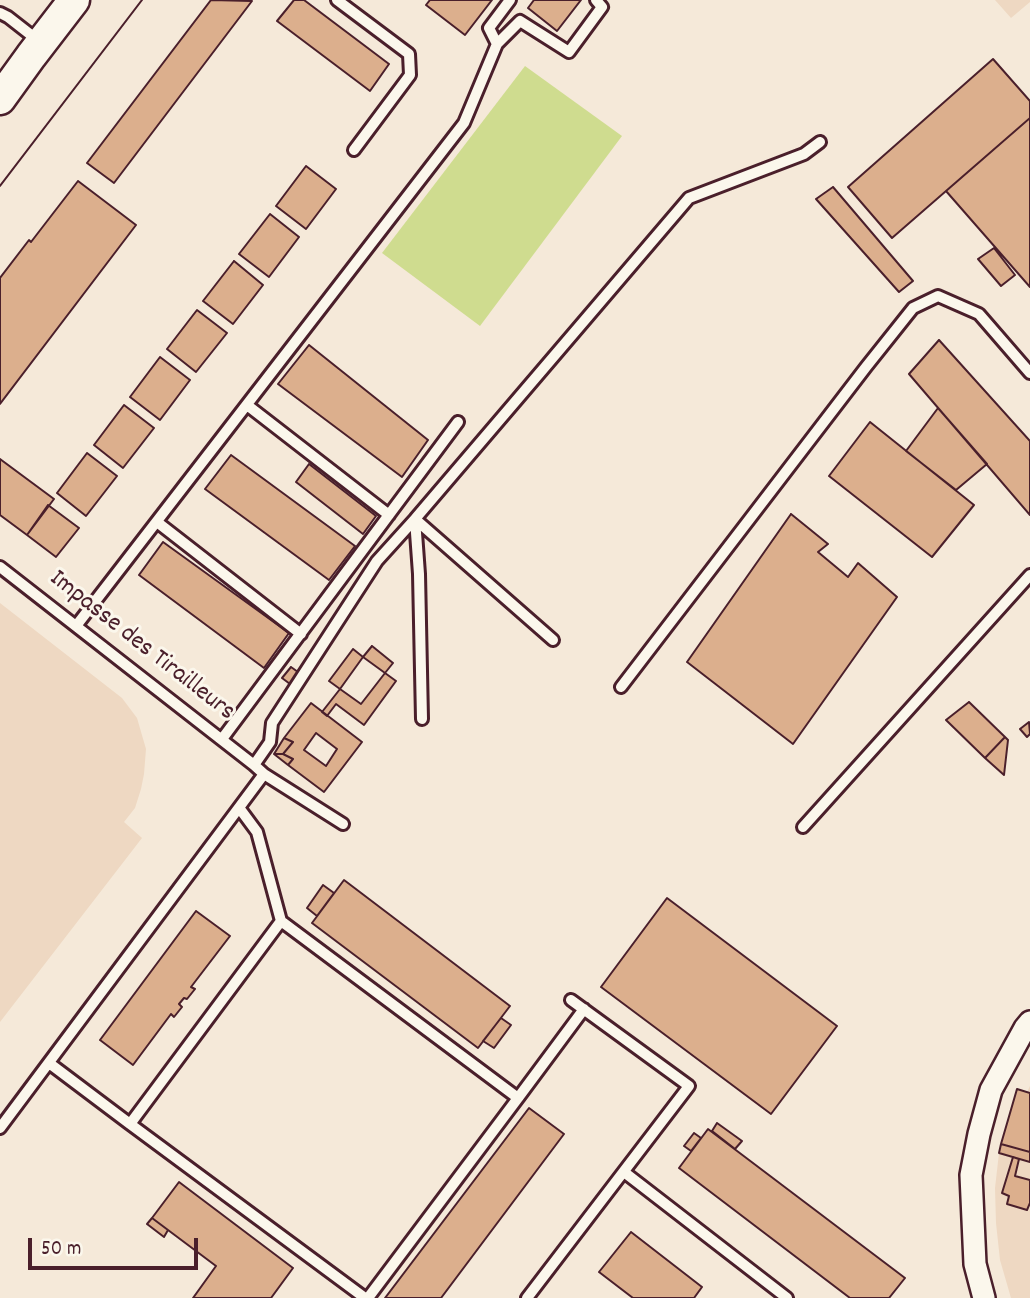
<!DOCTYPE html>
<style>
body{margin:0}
#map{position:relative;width:1030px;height:1298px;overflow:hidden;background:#f5e9d9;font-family:Dekko,sans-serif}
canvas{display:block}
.scale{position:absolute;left:28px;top:1238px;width:170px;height:32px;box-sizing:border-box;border:4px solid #4a1f2b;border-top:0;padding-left:9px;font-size:21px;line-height:24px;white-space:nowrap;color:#4a1f2b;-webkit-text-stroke:5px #fbf7ec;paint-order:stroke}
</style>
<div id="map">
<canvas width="1030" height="1298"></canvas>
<div class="scale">50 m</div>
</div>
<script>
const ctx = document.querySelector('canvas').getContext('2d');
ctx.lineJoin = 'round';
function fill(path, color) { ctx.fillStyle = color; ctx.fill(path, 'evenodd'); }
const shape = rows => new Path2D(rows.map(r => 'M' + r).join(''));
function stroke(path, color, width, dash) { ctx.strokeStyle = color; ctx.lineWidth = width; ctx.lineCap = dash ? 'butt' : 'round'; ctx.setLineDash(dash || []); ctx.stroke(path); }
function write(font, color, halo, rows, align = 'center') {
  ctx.font = font + ' Dekko,sans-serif'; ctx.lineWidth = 6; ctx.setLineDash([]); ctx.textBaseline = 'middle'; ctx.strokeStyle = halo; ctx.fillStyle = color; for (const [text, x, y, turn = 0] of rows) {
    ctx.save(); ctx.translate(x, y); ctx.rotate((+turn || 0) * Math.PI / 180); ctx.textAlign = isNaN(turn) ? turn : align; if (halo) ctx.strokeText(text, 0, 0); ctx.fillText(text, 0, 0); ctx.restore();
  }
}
fill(shape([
 [995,0,1030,0,1030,2,1011,18],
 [0,603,122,698,137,718,146,749,144,774,141,789,135,808,124,822,142,838,0,1022],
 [1030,1086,1030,1298,1011,1298,1000,1260,996,1223,995,1188,999,1153,1017,1089,1027,1092]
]), '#eed8c2');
fill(shape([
 [525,66,622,136,480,326,382,253]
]), '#cfdc8f');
const building = shape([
 [211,0,252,1,114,183,87,163,211,0],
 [294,0,304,0,389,64,370,91,277,21,294,0],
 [430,0,492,0,465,35,426,5,430,0],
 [534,0,581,0,557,31,528,8,534,0],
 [993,59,1030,101,1030,118,892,238,848,187,993,59],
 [1030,118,1030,287,946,191,1030,118],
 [306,166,336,189,306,229,276,206,306,166],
 [78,181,136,225,0,404,0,278,29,240,31,242,78,181],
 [833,187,913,281,899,292,816,199,833,187],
 [270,214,299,237,269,277,239,254,270,214],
 [994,248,1015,275,1001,286,978,259,994,248],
 [234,261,263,285,233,324,203,301,234,261],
 [197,310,227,333,196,372,167,349,197,310],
 [939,340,1030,441,1030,515,909,374,939,340],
 [309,345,428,440,402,477,278,384,309,345],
 [160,357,190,380,160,420,130,397,160,357],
 [124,405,154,428,123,468,94,445,124,405],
 [938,408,987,464,956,490,906,451,938,408],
 [870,422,974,505,932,557,829,476,870,422],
 [87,453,117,476,86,516,57,493,87,453],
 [231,455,355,546,329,580,205,489,231,455],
 [0,459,54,499,27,535,0,515,0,459],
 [309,464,376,516,363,534,296,482,309,464],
 [48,505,79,528,56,557,27,535,48,505],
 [791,514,828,544,818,552,848,577,858,563,897,597,793,744,687,662,791,514],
 [163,542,289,633,264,668,139,575,163,542],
 [372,646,393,663,385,673,363,657,372,646],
 [353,649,363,657,340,689,329,681,353,649],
 [291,667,298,672,290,684,282,678,291,667],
 [385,673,396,681,364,725,336,704,327,716,322,712,340,689,361,704,385,673],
 [969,702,1005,737,985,758,946,720,969,702],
 [311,703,362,742,324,792,288,765,293,759,283,754,293,742,284,738,311,703],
 [316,733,337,749,326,766,304,750,316,733],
 [1029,722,1030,734,1027,737,1020,729,1029,722],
 [1005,737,1008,740,1004,775,985,758,1005,737],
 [284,738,293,742,283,754,274,754,284,738],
 [274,754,283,754,293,759,288,765,274,754],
 [344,880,510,1006,478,1048,312,923,344,880],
 [323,885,334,893,317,916,307,908,323,885],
 [667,898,837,1026,771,1114,601,987,667,898],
 [196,911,230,936,191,987,195,989,187,999,184,998,179,1004,182,1007,174,1017,171,1014,133,1065,100,1040,196,911],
 [501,1018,511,1025,494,1048,483,1041,501,1018],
 [1017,1089,1030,1093,1030,1152,1001,1144,1017,1089],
 [529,1108,564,1134,441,1298,385,1298,529,1108],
 [717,1123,742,1141,735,1149,712,1131,717,1123],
 [708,1129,905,1278,889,1298,850,1298,679,1168,708,1129],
 [694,1133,701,1138,691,1151,684,1146,694,1133],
 [1001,1144,1030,1152,1030,1162,999,1153,1001,1144],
 [1013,1157,1019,1159,1015,1176,1030,1180,1030,1203,1027,1210,1007,1204,1009,1196,1002,1193,1013,1157],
 [179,1182,293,1268,271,1298,193,1298,216,1266,152,1218,179,1182],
 [152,1218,168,1230,164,1237,147,1224,152,1218],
 [631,1232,702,1287,694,1298,633,1298,599,1272,631,1232]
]);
fill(building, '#dcaf8d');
stroke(building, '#4a1f2b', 2);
const lane = shape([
 [337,0,409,54,410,75,354,150],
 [0,13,8,17,40,42],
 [497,44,489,28,510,0],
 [247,405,389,515],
 [415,519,419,574,422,719],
 [415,519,553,640],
 [157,522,301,634],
 [0,567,254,765],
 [76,626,464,123,497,44,520,21,569,52,602,7,596,0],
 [621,687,866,367,913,308,938,296,979,314,1030,373],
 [222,739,458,422],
 [240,809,257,832,281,921,518,1098,584,1009],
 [343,824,264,774,254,765,270,742,272,723,377,561,415,519,689,198,804,154,820,142],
 [803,827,1030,575],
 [49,1063,130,1124,281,921],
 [130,1124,365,1298],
 [0,1128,264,774],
 [624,1172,787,1298],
 [368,1298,518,1098],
 [527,1298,689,1086,571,1000]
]);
const street = shape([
 [984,1298,975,1264,971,1175,979,1134,991,1090,1025,1028,1030,1022]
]);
const secondary = shape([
 [0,99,31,56,74,0]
]);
stroke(lane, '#4a1f2b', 16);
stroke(street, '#4a1f2b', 26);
stroke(secondary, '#4a1f2b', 35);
stroke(lane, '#fbf7ec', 10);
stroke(street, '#fbf7ec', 21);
stroke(secondary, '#fbf7ec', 30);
stroke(shape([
 [0,186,142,0]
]), '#4a1f2b', 2);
write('26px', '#4a1f2b', '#fbf7ec', [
 ["Impasse des Tirailleurs",141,647,38]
]);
</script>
